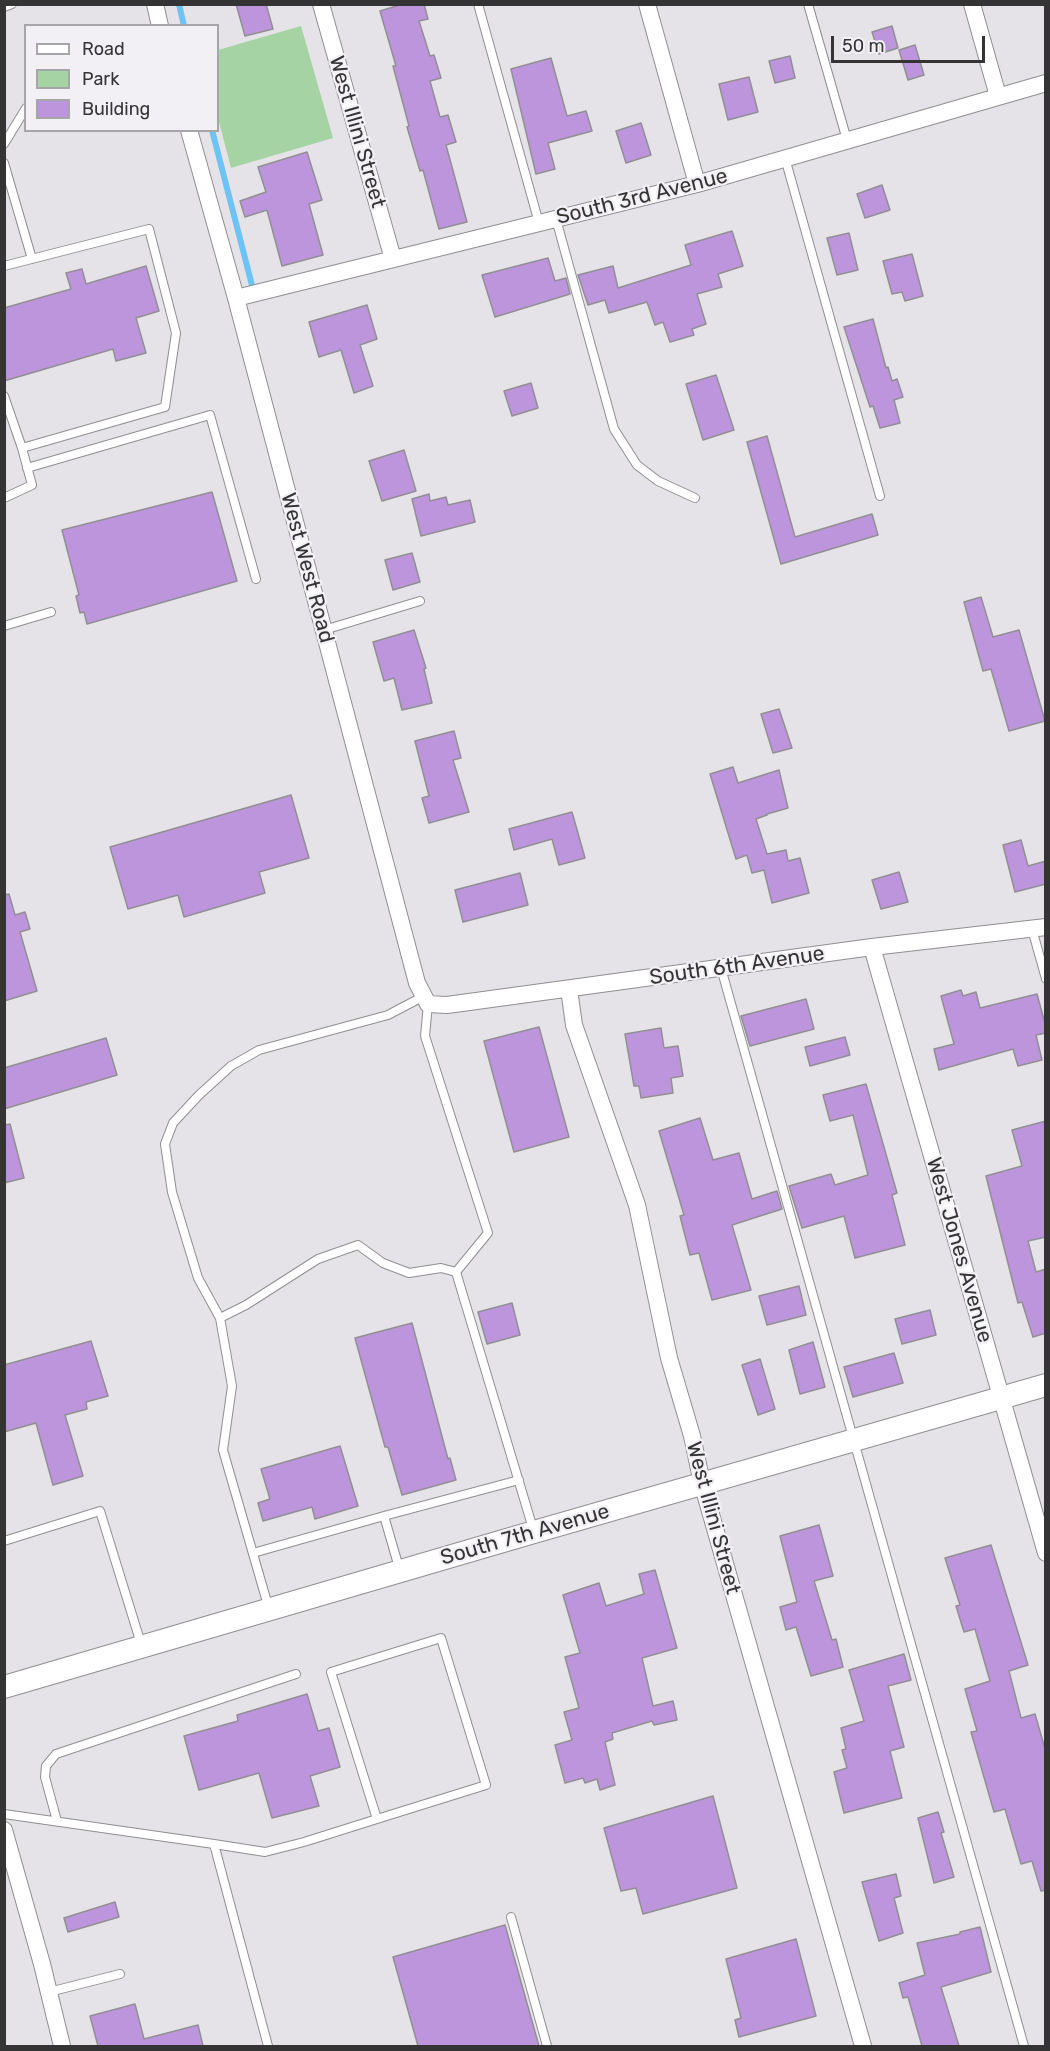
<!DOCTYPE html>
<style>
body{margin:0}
#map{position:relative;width:1050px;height:2051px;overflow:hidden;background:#e5e3e7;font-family:Rubik,sans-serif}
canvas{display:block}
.frame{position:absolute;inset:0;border:6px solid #343435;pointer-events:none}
.legend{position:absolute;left:24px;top:24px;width:195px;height:108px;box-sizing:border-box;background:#f2f0f4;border:2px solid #a6a5a8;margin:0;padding:8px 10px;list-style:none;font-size:18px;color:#343435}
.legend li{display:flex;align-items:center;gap:12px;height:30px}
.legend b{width:30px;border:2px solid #a6a5a8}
.scale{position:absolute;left:831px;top:36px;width:154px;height:27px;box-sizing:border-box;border:3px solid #343435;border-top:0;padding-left:8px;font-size:18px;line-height:21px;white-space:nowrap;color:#343435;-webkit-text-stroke:4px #f2f0f4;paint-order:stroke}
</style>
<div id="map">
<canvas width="1050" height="2051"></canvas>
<div class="frame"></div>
<ul class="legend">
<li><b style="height:8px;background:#fff"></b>Road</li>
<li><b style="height:16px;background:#a6d3a4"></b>Park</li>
<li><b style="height:16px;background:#bd95dd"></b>Building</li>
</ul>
<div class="scale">50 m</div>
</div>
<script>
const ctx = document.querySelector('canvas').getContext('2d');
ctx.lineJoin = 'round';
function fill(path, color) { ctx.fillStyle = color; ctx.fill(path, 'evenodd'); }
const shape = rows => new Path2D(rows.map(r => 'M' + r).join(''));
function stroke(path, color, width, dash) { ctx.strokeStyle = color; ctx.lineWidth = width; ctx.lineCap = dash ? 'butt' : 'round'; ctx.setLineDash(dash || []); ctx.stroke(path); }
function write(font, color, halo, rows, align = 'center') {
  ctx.font = font + ' Rubik,sans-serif'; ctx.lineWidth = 4.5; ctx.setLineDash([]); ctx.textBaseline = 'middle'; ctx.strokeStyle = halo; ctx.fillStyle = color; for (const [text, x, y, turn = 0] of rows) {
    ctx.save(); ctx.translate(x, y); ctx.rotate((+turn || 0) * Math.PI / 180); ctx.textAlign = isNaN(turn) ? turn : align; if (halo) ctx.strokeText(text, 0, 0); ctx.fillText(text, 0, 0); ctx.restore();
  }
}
fill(shape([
 [301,26,333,138,231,168,218,118,218,50]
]), '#a6d3a4');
stroke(shape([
 [179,4,184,26],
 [212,130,254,293]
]), '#6ec3f5', 6);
const building = shape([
 [236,4,266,4,273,29,245,36,236,4],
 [403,4,424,4,428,19,419,21,430,56,434,55,441,78,430,81,440,117,448,115,456,142,446,145,467,222,439,229,423,170,420,171,407,127,409,126,393,66,396,66,380,11,403,4],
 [892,26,898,48,879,54,872,32,892,26],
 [915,45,924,75,908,80,899,50,915,45],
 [790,56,795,78,775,83,769,61,790,56],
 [551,58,567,116,586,111,592,131,548,143,555,169,536,174,511,69,551,58],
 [749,77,758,112,728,120,719,84,749,77],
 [641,123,651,155,626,163,616,131,641,123],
 [307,152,322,200,309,204,323,255,282,266,267,210,245,217,240,201,266,192,258,167,307,152],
 [882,185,890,210,865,218,857,194,882,185],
 [732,231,743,266,718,274,722,287,697,294,706,324,692,329,694,335,670,342,663,322,655,325,647,302,609,313,605,300,588,305,578,275,613,266,618,288,691,265,685,245,732,231],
 [849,233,858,270,837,275,827,238,849,233],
 [912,254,923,296,905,301,902,292,892,294,883,261,912,254],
 [548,258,555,281,566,278,570,294,495,317,482,275,548,258],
 [146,266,159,311,136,318,146,353,116,361,113,349,4,381,4,308,71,289,66,273,82,269,86,284,146,266],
 [367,305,377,339,360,345,373,386,354,393,341,350,319,357,309,322,367,305],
 [873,319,886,368,888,367,892,381,897,379,903,397,894,400,900,423,880,428,873,406,870,407,844,327,873,319],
 [716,375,734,430,703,440,686,384,716,375],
 [531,383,538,408,512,416,504,391,531,383],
 [767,436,795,537,872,514,878,535,781,564,747,442,767,436],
 [404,450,416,491,382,501,369,461,404,450],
 [212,492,237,581,87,624,84,612,80,613,76,596,79,595,62,530,212,492],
 [429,494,430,501,446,497,448,505,470,500,475,522,421,536,412,499,429,494],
 [412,553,420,582,393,590,385,560,412,553],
 [981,597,993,637,1019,630,1045,721,1009,731,991,669,983,671,964,602,981,597],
 [414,630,426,668,424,669,432,703,402,710,394,678,384,681,373,642,414,630],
 [779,709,792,748,773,753,761,714,779,709],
 [454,731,461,758,453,760,469,812,429,823,422,798,429,796,415,741,454,731],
 [733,767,738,783,779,770,788,808,767,814,767,815,756,819,767,854,786,850,788,861,800,858,809,893,772,903,764,870,752,873,747,855,736,859,710,774,733,767],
 [291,795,309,858,259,872,265,893,184,917,178,895,128,909,110,847,291,795],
 [572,812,585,858,559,865,552,839,514,850,509,829,572,812],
 [1021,840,1028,866,1046,861,1046,884,1015,892,1003,845,1021,840],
 [899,872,908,902,881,909,872,880,899,872],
 [520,873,528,905,463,922,455,890,520,873],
 [9,894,15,915,25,912,30,929,20,932,37,991,4,1001,4,895,9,894],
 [961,990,963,996,976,992,980,1008,1037,994,1046,1027,1046,1033,1036,1035,1042,1060,1018,1066,1013,1049,939,1070,934,1049,954,1044,941,996,961,990],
 [806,999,814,1029,750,1046,741,1016,806,999],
 [539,1027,569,1137,514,1152,484,1041,539,1027],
 [661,1028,664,1048,678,1046,683,1076,671,1078,673,1093,641,1098,639,1086,634,1086,625,1034,661,1028],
 [845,1037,850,1055,810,1066,805,1047,845,1037],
 [106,1038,117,1075,4,1109,4,1068,106,1038],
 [866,1084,897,1193,892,1195,905,1245,855,1258,844,1216,802,1228,789,1186,831,1174,835,1185,868,1175,853,1115,830,1121,823,1095,866,1084],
 [700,1118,713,1160,739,1153,752,1199,777,1191,782,1209,732,1225,751,1290,712,1300,699,1253,690,1255,680,1216,684,1215,659,1131,700,1118],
 [1046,1121,1046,1237,1028,1241,1036,1272,1046,1269,1046,1333,1033,1337,1022,1302,1018,1303,986,1176,1022,1166,1012,1130,1046,1121],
 [10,1124,24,1178,4,1183,4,1125,10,1124],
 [799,1286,806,1315,767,1325,759,1296,799,1286],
 [512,1303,520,1335,487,1344,478,1312,512,1303],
 [930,1310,936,1335,902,1344,895,1319,930,1310],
 [412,1323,448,1459,450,1458,456,1480,402,1495,388,1447,385,1447,355,1338,412,1323],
 [91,1341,108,1396,86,1402,87,1409,65,1415,83,1476,53,1485,36,1423,4,1432,4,1365,91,1341],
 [813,1342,825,1387,800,1394,789,1350,813,1342],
 [894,1353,903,1383,853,1397,844,1367,894,1353],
 [760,1359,775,1409,758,1415,742,1365,760,1359],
 [340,1446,358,1506,315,1519,312,1507,263,1521,258,1503,270,1499,261,1469,340,1446],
 [819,1525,833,1576,814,1581,832,1640,836,1639,843,1667,811,1676,796,1627,786,1630,780,1607,797,1602,780,1536,819,1525],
 [991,1545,1028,1665,1009,1671,1021,1718,1035,1714,1046,1752,1046,1890,1041,1891,1032,1861,1021,1864,1005,1809,994,1812,971,1732,977,1731,965,1689,990,1681,975,1629,964,1632,956,1606,960,1605,945,1558,991,1545],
 [655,1570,677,1648,642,1658,653,1706,673,1701,677,1720,654,1725,652,1721,612,1733,613,1739,605,1742,615,1785,600,1790,597,1779,585,1783,583,1778,565,1783,555,1745,572,1740,564,1712,579,1708,565,1657,580,1653,563,1595,599,1583,606,1606,644,1594,639,1574,655,1570],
 [904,1654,911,1680,888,1686,904,1747,890,1751,902,1798,844,1813,834,1772,847,1768,842,1750,846,1749,841,1728,864,1721,849,1670,904,1654],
 [307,1694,318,1731,329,1728,340,1767,310,1776,319,1806,272,1818,259,1773,199,1790,184,1736,238,1721,237,1715,307,1694],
 [713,1796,737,1888,643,1914,636,1888,621,1891,604,1828,713,1796],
 [938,1812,944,1832,941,1833,954,1877,934,1883,918,1818,938,1812],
 [896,1874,901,1896,894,1898,903,1933,879,1941,862,1882,896,1874],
 [115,1902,119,1917,68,1932,64,1918,115,1902],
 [505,1925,539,2046,418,2046,393,1957,505,1925],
 [980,1927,991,1972,941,1987,959,2046,922,2046,908,1997,903,1998,899,1983,925,1975,917,1943,960,1934,960,1932,980,1927],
 [796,1939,816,2016,739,2037,735,2020,741,2018,726,1959,796,1939],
 [135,2004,144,2039,198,2025,203,2046,98,2046,90,2016,135,2004]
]);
fill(building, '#bd95dd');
stroke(building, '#918f93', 1.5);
const service = shape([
 [478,4,539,223],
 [808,4,847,140],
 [4,7,12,4],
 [4,144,26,108],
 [785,158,880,496],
 [4,163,32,259],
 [556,219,614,429,637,465,658,481,695,498],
 [4,266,149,229,176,333,165,407,22,448,4,396],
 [27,468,210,415,256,579],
 [4,498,32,485,22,448],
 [4,626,51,612],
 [324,630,420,601],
 [1032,929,1046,979],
 [721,968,1024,2046],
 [428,1004,425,1036,488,1233,456,1272],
 [220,1318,198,1278,172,1192,165,1144,173,1123,199,1095,231,1066,259,1050,388,1015,424,996],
 [384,1516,519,1480],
 [4,1541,100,1511,142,1647],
 [253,1553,384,1516,400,1571],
 [269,1609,223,1450,232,1386,220,1318,246,1305,318,1259,358,1245,383,1263,409,1273,441,1268,456,1272,534,1532],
 [4,1814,214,1844,268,2046],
 [57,1821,45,1777,46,1766,56,1754,296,1674],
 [214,1844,265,1852,304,1842,377,1819,486,1785,441,1638,331,1672,377,1819],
 [511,1917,547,2046],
 [49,1992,120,1974]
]);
const minor = shape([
 [155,4,160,26],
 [321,4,393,259],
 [647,4,697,184],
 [972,4,998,96],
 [189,130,236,298,417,983,428,1004,447,1005,872,947,1046,927],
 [236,298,697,184,1046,83],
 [872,947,1046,1553],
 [569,989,574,1025,637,1205,669,1358,692,1436,702,1483,863,2046],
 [4,1830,42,1964,62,2046]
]);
const secondary = shape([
 [4,1687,534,1532,1046,1385]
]);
stroke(service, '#918e92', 10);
stroke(minor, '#918e92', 18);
stroke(secondary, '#918e92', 24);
stroke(service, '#fff', 8);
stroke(minor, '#fff', 16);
stroke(secondary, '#fff', 22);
write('21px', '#343435', '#f2f0f4', [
 ["West Illini Street",357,132,74],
 ["South 3rd Avenue",642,197,-14],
 ["West West Road",307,568,75],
 ["South 6th Avenue",737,966,-8],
 ["West Jones Avenue",959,1250,74],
 ["West Illini Street",713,1518,75],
 ["South 7th Avenue",525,1535,-16]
]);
</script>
